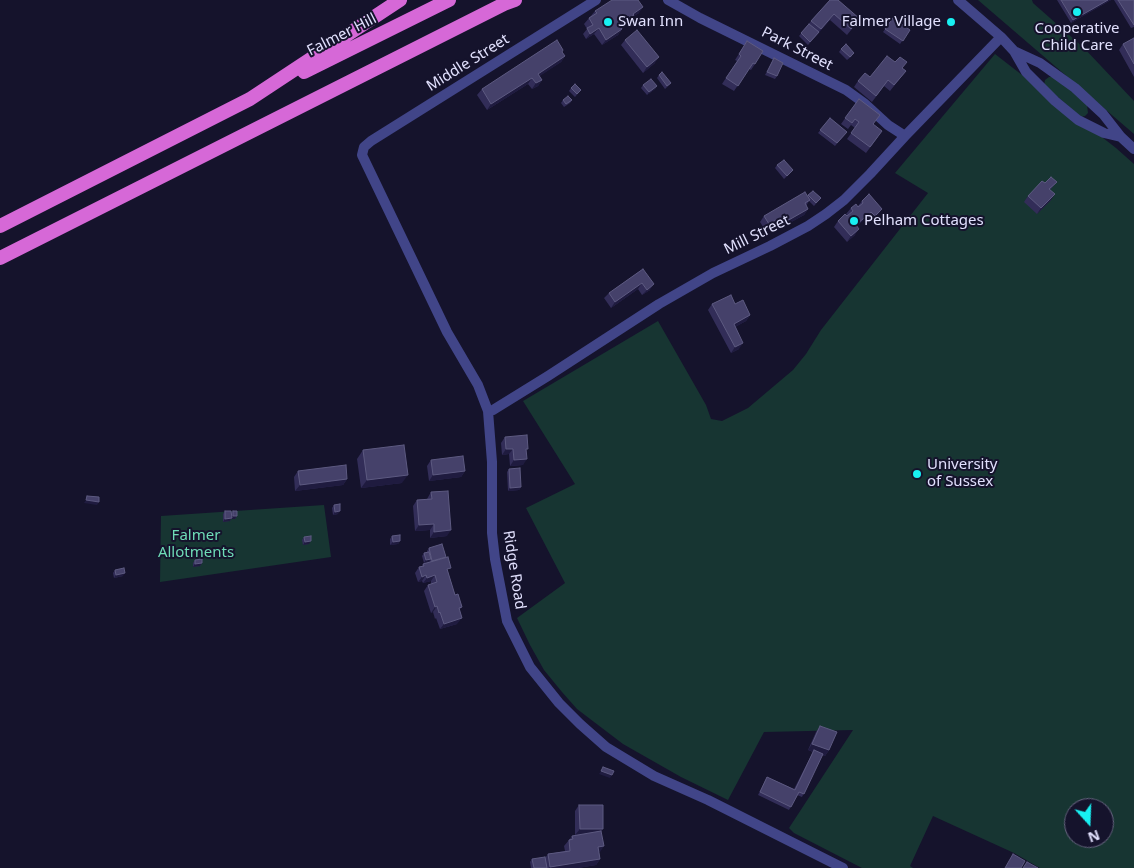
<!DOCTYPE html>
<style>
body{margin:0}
#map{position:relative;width:1134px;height:868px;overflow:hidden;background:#15132c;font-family:"Noto Sans",sans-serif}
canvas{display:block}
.north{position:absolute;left:1064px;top:798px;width:50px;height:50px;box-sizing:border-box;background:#15132c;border:1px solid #676580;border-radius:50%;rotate:160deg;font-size:14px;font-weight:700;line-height:20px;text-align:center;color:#e1e0fd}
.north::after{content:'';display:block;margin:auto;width:18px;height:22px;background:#18f0f2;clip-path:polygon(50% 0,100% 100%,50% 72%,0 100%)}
</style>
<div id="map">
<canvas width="1134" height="868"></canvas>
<div class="north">N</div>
</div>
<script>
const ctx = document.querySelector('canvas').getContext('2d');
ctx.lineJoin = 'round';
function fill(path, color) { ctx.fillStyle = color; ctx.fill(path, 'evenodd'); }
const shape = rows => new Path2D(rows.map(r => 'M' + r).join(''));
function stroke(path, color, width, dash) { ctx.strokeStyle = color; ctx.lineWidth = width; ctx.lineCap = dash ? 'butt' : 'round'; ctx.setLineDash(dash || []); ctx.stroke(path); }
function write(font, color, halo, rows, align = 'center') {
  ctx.font = font + ' "Noto Sans",sans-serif'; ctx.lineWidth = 4; ctx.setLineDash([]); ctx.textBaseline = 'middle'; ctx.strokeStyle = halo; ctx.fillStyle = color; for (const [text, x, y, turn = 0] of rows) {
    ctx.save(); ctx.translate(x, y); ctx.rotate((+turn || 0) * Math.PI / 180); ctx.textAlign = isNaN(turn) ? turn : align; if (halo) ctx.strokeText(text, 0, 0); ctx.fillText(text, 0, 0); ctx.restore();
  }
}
fill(shape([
 [978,0,1032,0,1033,3,1084,48,1134,101,1134,134],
 [995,54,1116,148,1134,164,1134,868,1040,868,1014,853,933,816,910,866,913,868,862,868,794,833,789,828,853,730,764,732,728,800,681,777,623,744,577,709,562,692,544,670,530,645,517,618,565,583,526,508,575,484,523,401,658,321,706,405,711,419,722,421,748,408,793,370,806,354,821,330,928,193,895,173],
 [1074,808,1104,808,1104,838,1074,838],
 [1049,77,1054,77,1066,85,1087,105,1088,113,1085,116,1081,117,1044,85,1045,80],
 [324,505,331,557,160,582,161,516]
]), '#173532');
stroke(shape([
 [596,0,371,141,364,147,362,155,447,332,478,385,488,411,492,462,492,533,495,559,507,621,530,667,559,703,580,724,606,747,654,776,708,800,843,868],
 [668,0,700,18,777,56,846,90,864,103,888,125,905,136],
 [958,0,1001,37,1014,51,1026,72,1055,101,1078,120,1104,133,1121,137],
 [1014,51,1040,63,1075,88,1103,114,1121,137,1134,149],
 [488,411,493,410,548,376,659,304,713,273,770,246,808,226,826,214,844,200,870,174,905,136,1001,37]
]), '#414588', 10);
stroke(shape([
 [304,72,449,0],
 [0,226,250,99,400,0],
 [0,258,504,4,515,0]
]), '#d668d7', 14);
fill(shape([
 [830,0,860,19,847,35,830,20,808,45,799,36,811,21],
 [1057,0,1111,0,1071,23],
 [1114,0,1134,0,1134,27,1131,28],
 [595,11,639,13,632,17,630,21,621,27,622,29,618,35,602,45,594,34,586,39,583,34,587,29,584,24],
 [893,18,910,30,900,44,883,32],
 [1134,38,1134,77,1119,50,1123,44],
 [625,40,655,63,643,73,621,45],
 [747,41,755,64,751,70,749,69,734,91,722,84,737,61,735,60],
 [841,49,852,56,847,60,839,52],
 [562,52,565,56,561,62,539,76,542,80,538,86,532,89,528,84,487,110,477,95,482,89],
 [774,58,777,76,775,79,765,75],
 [902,68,906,71,890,91,884,86,872,102,854,87,858,81],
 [659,75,671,83,665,89,657,78],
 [643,85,657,86,655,89,647,95,641,88],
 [571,88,581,90,575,97,569,91],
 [859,99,873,124,878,137,866,153,847,139,855,128,851,125,848,129,841,124],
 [563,100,572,100,570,103,564,107,561,103],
 [830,118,847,132,835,146,818,133],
 [777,165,793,170,784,179,775,168],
 [1057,182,1050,190,1051,200,1037,214,1024,202,1028,196,1045,183],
 [813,191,821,198,814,206,809,201,806,206,808,209,804,215,775,231,772,226,765,230,760,222,764,216,807,196],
 [862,201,878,215,870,222,867,217,857,226,855,235,847,242,834,227,838,221,848,216,846,214,851,208,858,206],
 [643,269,650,290,642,295,638,289,611,308,604,298,609,293],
 [712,304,735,304,750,315,746,321,735,327,739,349,731,353,708,310],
 [505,437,526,451,523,465,510,466,509,454,502,455,501,443],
 [363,450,402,483,361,488,357,459],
 [431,460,465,471,461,477,429,481,427,466],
 [509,469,521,487,519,490,508,491,507,472],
 [298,471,347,479,343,485,295,491,294,477],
 [431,492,447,536,430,538,430,530,415,531,413,506,417,500,427,499],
 [334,505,338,514,333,515,332,508],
 [225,511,231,513,233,511,237,516,235,519,231,519,230,521,223,522,223,514],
 [392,536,400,541,398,544,390,545,390,539],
 [304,537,309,544,303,545,302,540],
 [429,548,448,572,455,595,462,607,459,610,457,624,440,629,436,618,435,619,433,612,431,613,424,591,428,585,431,584,431,581,423,583,422,581,418,582,415,573,419,567,422,566,423,564,430,562,429,561,429,562,424,563,422,556,424,553,427,552,427,551],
 [195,560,202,563,200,566,193,567,193,563],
 [115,570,123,576,114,578,113,573],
 [820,726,829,750,825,756,822,755,802,797,797,795,789,810,758,795,767,777,794,789,813,752,808,750,816,732],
 [579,805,601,831,599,852,600,859,596,865,578,868,531,868,530,862,532,859,545,858,548,854,565,851,564,846,569,840,572,836,579,835,575,835,575,811]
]), '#322d58');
fill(shape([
 [1108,0,1111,0,1071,23,1073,20],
 [643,7,639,13,632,17,630,21,615,30,619,24,633,14],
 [834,14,830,20,817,35,821,29],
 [599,28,594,34,586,39,590,34],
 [622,29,618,35,602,45,606,40],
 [565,56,561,62,534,80,538,74],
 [659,57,655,63,643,73,647,67],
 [532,78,528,84,487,110,491,104],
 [542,80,538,86,532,89,536,83],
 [657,86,655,89,647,95,649,92],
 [1055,194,1051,200,1037,214,1041,208],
 [808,209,804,215,775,231,780,225],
 [882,209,878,215,870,222,875,216],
 [871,212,867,217,851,231,856,225],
 [776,220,772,226,765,230,769,224],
 [859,229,855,235,847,242,851,236],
 [642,283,638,289,611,308,615,302],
 [654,284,650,290,642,295,647,290],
 [750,315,746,321,730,330,734,324],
 [743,343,739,349,731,353,735,347],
 [506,449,513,449,509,454,502,455],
 [527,459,523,465,510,466,514,460],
 [465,471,461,477,429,481,433,475],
 [408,475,402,483,361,488,367,480],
 [347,479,343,485,295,491,300,485],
 [521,487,519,490,508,491,510,488],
 [86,500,99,502,97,505,84,503],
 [340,511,338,514,333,515,335,512],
 [233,516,237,516,235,519,231,519,230,521,223,522,225,519,231,518],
 [434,524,430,530,415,531,419,525],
 [451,530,447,536,430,538,434,532],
 [311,541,309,544,303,545,305,542],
 [400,541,398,544,390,545,393,542],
 [431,559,429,562,424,563,426,560],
 [202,563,200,566,193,567,195,564],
 [125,573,123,576,114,578,116,575],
 [426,575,422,581,418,582,422,577],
 [435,575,431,581,423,583,427,578],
 [437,606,433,612,431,613,435,607],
 [462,618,457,624,440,629,444,624],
 [812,744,829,750,825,756,808,750],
 [601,771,612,775,610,778,599,774],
 [580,829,603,829,599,834,575,835],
 [604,846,600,852,594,853,598,847],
 [600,859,596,865,578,868,549,868,550,867]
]), '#1f1b3f');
const building = shape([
 [612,0,638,0,643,7,633,14,634,15,619,24,622,29,606,40,599,28,590,34,587,28,593,25,589,18,597,13,595,11,612,0],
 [830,0,838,0,860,19,851,29,834,14,821,29,811,21,830,0],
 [1061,0,1108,0,1073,20,1061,0],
 [1118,0,1134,0,1134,25,1118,0],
 [893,18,910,30,903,41,885,29,893,18],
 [809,24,819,32,810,42,801,33,809,24],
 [637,30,659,57,647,67,625,40,637,30],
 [1134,38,1134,64,1123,44,1134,38],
 [557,40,563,50,562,52,565,56,538,74,542,80,536,83,532,78,491,104,482,89,557,40],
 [747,41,763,51,755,64,753,63,738,86,726,78,741,56,739,54,747,41],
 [846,44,854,53,850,57,841,49,846,44],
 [887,56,895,62,900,57,907,62,902,68,906,71,894,85,888,80,876,96,858,81,865,73,870,77,887,56],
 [774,58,783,63,777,76,767,72,774,58],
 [662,72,671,83,667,86,659,75,662,72],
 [651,79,657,86,649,92,643,85,651,79],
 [575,84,581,90,577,94,571,88,575,84],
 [568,96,572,100,566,104,563,100,568,96],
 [859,99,880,115,873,124,882,131,870,147,851,133,859,122,855,119,852,123,845,118,859,99],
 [830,118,847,132,837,143,820,130,830,118],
 [784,160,793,170,787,176,777,165,784,160],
 [1051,177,1057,182,1049,189,1055,194,1041,208,1028,196,1042,181,1045,183,1051,177],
 [813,191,821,198,816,203,808,195,813,191],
 [805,192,810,200,805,203,808,209,780,225,776,220,769,224,764,216,805,192],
 [869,194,882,209,875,216,871,212,856,225,859,229,851,236,838,221,845,214,847,216,853,211,851,208,856,204,858,207,863,203,862,201,869,194],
 [643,269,654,284,647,290,642,283,615,302,609,293,643,269],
 [731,295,735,304,743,300,750,315,734,324,743,343,735,347,712,304,731,295],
 [527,435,528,449,526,449,527,459,514,460,513,449,506,449,505,437,527,435],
 [404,445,408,475,367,480,363,450,404,445],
 [463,456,465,471,433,475,431,460,463,456],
 [346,465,347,479,300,485,298,471,346,465],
 [520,468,521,487,510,488,509,469,520,468],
 [448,491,451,530,434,532,434,524,419,525,417,500,432,499,431,492,448,491],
 [87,496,99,497,99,502,86,500,87,496],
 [340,504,340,511,335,512,334,505,340,504],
 [225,511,231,511,232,518,225,519,225,511],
 [233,511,237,511,237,516,233,516,233,511],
 [400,535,400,541,393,542,392,536,400,535],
 [311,536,311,541,305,542,304,537,311,536],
 [442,544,446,557,432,561,429,548,442,544],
 [429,552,431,559,426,560,424,553,429,552],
 [448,557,451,568,447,569,455,595,458,594,462,607,459,608,462,618,444,624,440,612,439,613,437,606,435,607,428,585,437,582,435,575,427,578,426,575,422,577,419,567,424,566,423,564,448,557],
 [202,559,202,563,195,564,195,560,202,559],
 [124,568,125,573,116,575,115,570,124,568],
 [820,726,837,732,829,750,812,744,820,726],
 [814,750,823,754,804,794,799,792,791,807,760,792,767,777,795,790,814,750],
 [603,767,614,771,612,775,601,771,603,767],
 [579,805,603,805,603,829,580,829,579,805],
 [601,831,604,846,598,847,600,859,550,867,548,854,570,851,569,840,573,839,572,836,601,831],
 [1013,854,1025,861,1021,868,1005,868,1013,854],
 [545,857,547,868,534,868,532,859,545,857],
 [1027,862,1038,868,1023,868,1027,862]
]);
fill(building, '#45416a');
stroke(building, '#5d5a81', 1);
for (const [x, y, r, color] of [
 [1077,12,5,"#18f0f2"],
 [608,22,5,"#18f0f2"],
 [951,22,5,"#18f0f2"],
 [854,221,5,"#18f0f2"],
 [917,474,5,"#18f0f2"]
]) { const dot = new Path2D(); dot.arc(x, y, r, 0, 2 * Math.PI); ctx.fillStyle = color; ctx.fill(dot); stroke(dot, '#15132c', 2); }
write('15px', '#e1e0fd', '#15132c', [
 ["Swan Inn",618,22],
 ["Falmer Village",941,22,"right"],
 ["Cooperative",1077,29,"center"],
 ["Child Care",1077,46,"center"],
 ["Pelham Cottages",864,221],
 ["University",927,465],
 ["of Sussex",927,482]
], 'left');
write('15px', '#e1e0fd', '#15132c', [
 ["Falmer Hill",342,35,-27],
 ["Park Street",797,49,27],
 ["Middle Street",468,63,-32],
 ["Mill Street",757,235,-26],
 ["Ridge Road",514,570,81]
]);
write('15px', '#6edbb6', '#15132c', [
 ["Falmer",196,536],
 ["Allotments",196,553]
]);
</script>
